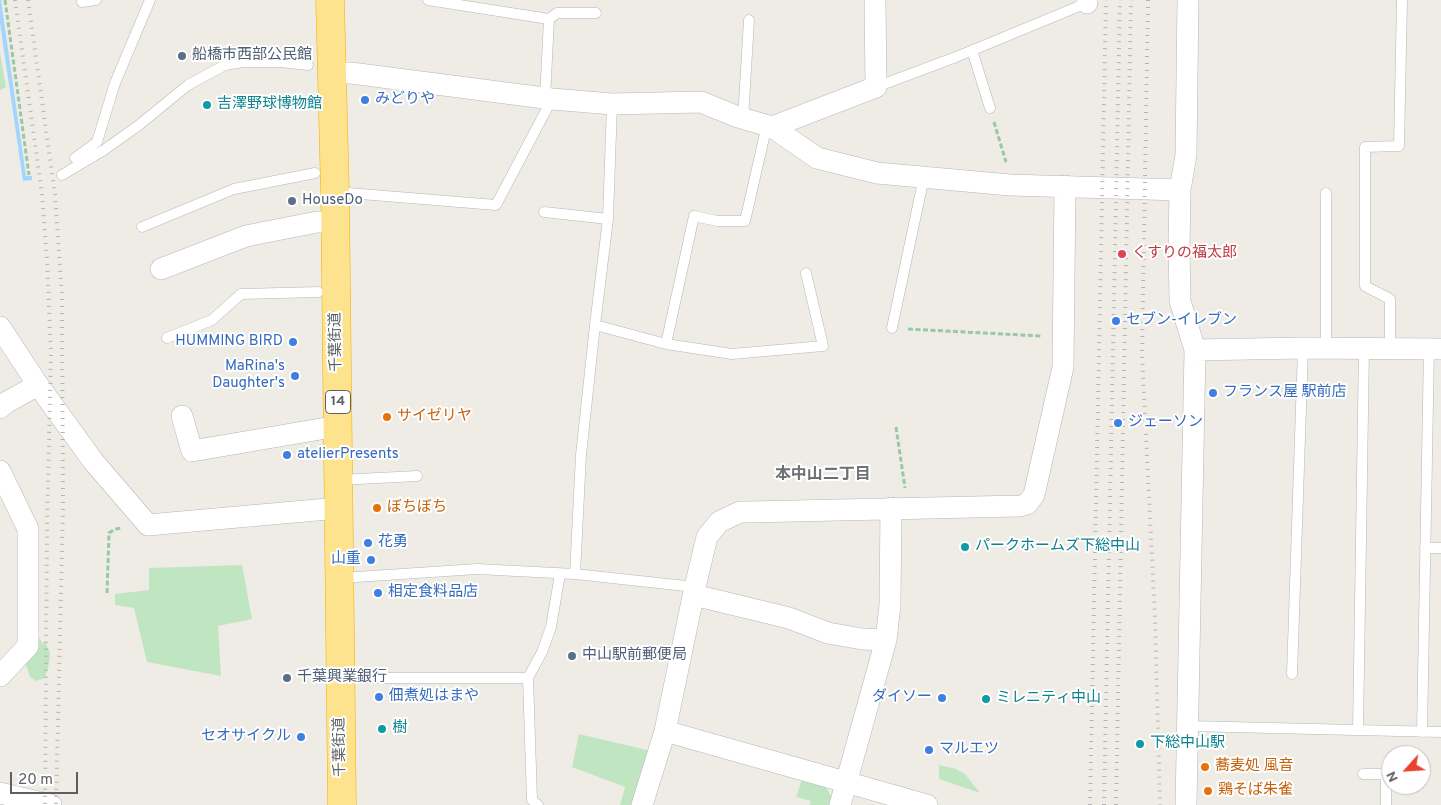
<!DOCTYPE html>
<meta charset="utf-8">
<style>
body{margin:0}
#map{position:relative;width:1441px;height:805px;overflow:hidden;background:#eeece4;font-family:Overpass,sans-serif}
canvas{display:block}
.north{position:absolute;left:1381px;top:745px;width:50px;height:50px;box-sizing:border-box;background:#fff;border:1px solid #bebfc1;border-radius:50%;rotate:244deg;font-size:14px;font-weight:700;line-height:20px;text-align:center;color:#5c5f64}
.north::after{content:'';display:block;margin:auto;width:18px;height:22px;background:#e9422f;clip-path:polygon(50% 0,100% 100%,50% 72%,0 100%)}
.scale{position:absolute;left:10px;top:772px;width:68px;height:22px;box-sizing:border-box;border:2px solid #5c5f64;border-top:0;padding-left:6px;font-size:15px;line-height:18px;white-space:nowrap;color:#5c5f64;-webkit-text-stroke:4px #fff;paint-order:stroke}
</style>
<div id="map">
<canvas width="1441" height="805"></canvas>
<div class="north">N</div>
<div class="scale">20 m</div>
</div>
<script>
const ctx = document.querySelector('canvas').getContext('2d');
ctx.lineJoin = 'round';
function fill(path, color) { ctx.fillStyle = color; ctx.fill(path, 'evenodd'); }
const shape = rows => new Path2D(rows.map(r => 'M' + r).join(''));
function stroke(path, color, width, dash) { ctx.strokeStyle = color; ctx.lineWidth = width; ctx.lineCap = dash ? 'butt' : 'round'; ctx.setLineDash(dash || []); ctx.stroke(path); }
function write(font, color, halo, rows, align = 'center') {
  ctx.font = font + ' Overpass,"Noto Sans JP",sans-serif'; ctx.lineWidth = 4; ctx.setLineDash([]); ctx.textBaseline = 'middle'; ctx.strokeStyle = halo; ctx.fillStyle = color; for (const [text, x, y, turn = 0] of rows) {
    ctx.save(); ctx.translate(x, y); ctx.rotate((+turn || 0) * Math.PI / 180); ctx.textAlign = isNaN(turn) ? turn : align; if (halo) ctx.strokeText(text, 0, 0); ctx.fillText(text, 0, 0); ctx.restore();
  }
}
fill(shape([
 [0,53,6,87,0,90],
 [242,565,252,619,218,626,221,676,147,662,134,608,115,605,115,594,149,590,149,568],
 [37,634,43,644,45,641,50,653,49,664,45,678,36,681,30,677,25,662,17,648,17,638],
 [579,734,651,751,636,805,620,805,625,787,572,767],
 [939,765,956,769,965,774,980,793,939,779],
 [802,780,826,787,832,798,830,805,810,805,811,801,796,797]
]), '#c0e6c1');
fill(shape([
 [0,0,1,0,26,176,32,176,32,180,23,181,0,23]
]), '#a3d5ff');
const lane = shape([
 [428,0,549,19,545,98],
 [82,2,96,0],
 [549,19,557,13,596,13],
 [972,50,990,108],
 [876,87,956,57,1087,3],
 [743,119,749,20],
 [75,158,97,142,115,83,150,0],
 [62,175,104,150,139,125,188,85,225,65,243,62,280,62,308,65],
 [336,192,496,205,552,99],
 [1326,193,1326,348],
 [544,212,608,219],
 [142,227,234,189,315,173],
 [595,325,666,344,694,216,717,221,745,221,767,125],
 [892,328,924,177],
 [167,338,212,320,241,294,318,292],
 [666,344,732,354,823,346,806,273],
 [1390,348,1390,299,1365,286,1365,147,1399,146,1402,0],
 [339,480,417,476],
 [1425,548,1441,548],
 [575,574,581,455,595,325,608,219,612,104],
 [341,578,477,569,575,574,695,587],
 [1292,674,1303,348],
 [342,678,528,678,542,652,551,627,560,574],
 [528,678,532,800,538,805],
 [1187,726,1441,732],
 [1358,730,1364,349],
 [1422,732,1429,348],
 [1363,774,1391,774],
 [1386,805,1386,774]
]);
const street = shape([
 [1087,0,1087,3],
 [332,73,351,73,552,99,612,104,701,102,738,117,772,127,817,158,877,173,1010,185,1180,190],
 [772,127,876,87,875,0],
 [161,269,246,236,317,222,336,222],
 [0,327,38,385,93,461,148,525,339,508],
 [1195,350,1303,348,1441,349],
 [0,408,7,402,38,385],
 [182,416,192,451,338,426],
 [0,471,28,529,28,646,0,676],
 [694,595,789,618,828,633,862,639,886,640],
 [665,731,927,805],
 [0,793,51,805],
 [642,805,665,731,695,587,707,537,719,522,740,512,749,512,1020,506,1027,504,1034,495,1063,367,1065,186],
 [840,805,886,640,890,605,891,508],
 [1186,805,1195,350,1180,301,1179,247,1180,190,1186,155,1188,0]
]);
const highway = shape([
 [330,0,335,192,342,805]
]);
stroke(lane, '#b4b6bb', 11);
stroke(street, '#b4b6bb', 22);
stroke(highway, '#f2ac00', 29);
stroke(shape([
 [5,0,29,175],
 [994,122,1006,162],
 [908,329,1041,336],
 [896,427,905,488],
 [107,593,109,533,115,529,122,528]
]), '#99c7a7', 3, [5, 2.5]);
stroke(lane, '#fff', 10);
stroke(street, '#fff', 21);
stroke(highway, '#fde38d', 28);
stroke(shape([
 [15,0,42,194,47,259,51,354,47,527,45,805],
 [28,0,55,195,62,295,63,507,56,805],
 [1148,0,1142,355,1155,618,1160,805],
 [1090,805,1106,0],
 [1104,805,1120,0],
 [1116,805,1131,0]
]), '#b3b3b4', 4, [1, 6]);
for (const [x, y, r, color] of [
 [182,56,5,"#5c6f8a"],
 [365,100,5,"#3f7fe0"],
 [207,105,5,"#0f9aa8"],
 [292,201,5,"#5c6f8a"],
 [1122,254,5,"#e0444e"],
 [1116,321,5,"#3f7fe0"],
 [293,342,5,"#3f7fe0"],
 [295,376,5,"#3f7fe0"],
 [1213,393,5,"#3f7fe0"],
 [387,417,5,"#e8710a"],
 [1118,423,5,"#3f7fe0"],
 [287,455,5,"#3f7fe0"],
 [377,508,5,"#e8710a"],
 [368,543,5,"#3f7fe0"],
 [965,547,5,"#0f9aa8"],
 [371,560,5,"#3f7fe0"],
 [378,593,5,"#3f7fe0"],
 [572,656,5,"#5c6f8a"],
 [287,678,5,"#5c6f8a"],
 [379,697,5,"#3f7fe0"],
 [942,698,5,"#3f7fe0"],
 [986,699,5,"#0f9aa8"],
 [382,729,5,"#0f9aa8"],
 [301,737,5,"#3f7fe0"],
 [1140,744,5,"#0f9aa8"],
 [929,750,5,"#3f7fe0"],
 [1205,767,5,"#e8710a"],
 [1208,791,5,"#e8710a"]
]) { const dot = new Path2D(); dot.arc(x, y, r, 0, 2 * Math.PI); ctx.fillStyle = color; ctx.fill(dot); stroke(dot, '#fff', 2); }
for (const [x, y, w] of [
 [338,402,25]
]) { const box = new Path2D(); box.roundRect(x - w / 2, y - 11.5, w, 23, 4); ctx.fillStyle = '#fff'; ctx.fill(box); stroke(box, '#5c5f64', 1); }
write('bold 14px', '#5c5f64', null, [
 ["14",338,402]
]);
write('15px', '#4e5e75', '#fff', [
 ["船橋市西部公民館",192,56],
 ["HouseDo",302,201],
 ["中山駅前郵便局",582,656],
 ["千葉興業銀行",297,678]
], 'left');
write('15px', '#366cbe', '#fff', [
 ["みどりや",375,100],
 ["セブン-イレブン",1126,321],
 ["HUMMING BIRD",283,342,"right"],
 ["MaRina's",285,367,"right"],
 ["Daughter's",285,384,"right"],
 ["フランス屋 駅前店",1223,393],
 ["ジェーソン",1128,423],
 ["atelierPresents",297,455],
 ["花勇",378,543],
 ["山重",361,560,"right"],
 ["相定食料品店",388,593],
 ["佃煮処はまや",389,697],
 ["ダイソー",932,698,"right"],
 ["セオサイクル",291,737,"right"],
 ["マルエツ",939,750]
], 'left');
write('15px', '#0d838f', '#fff', [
 ["吉澤野球博物館",217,105],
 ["パークホームズ下総中山",975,547],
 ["ミレニティ中山",996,699],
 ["樹",392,729],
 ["下総中山駅",1150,744]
], 'left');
write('15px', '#be3a42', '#fff', [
 ["くすりの福太郎",1132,254]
], 'left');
write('15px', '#5c5f64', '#fff', [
 ["千葉街道",337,342,-91],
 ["千葉街道",341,747,-91]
]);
write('15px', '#c56008', '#fff', [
 ["サイゼリヤ",397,417],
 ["ぼちぼち",387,508],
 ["蕎麦処 風音",1215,767],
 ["鶏そば朱雀",1218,791]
], 'left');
write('bold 16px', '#6d7176', '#fff', [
 ["本中山二丁目",823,476]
]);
</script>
